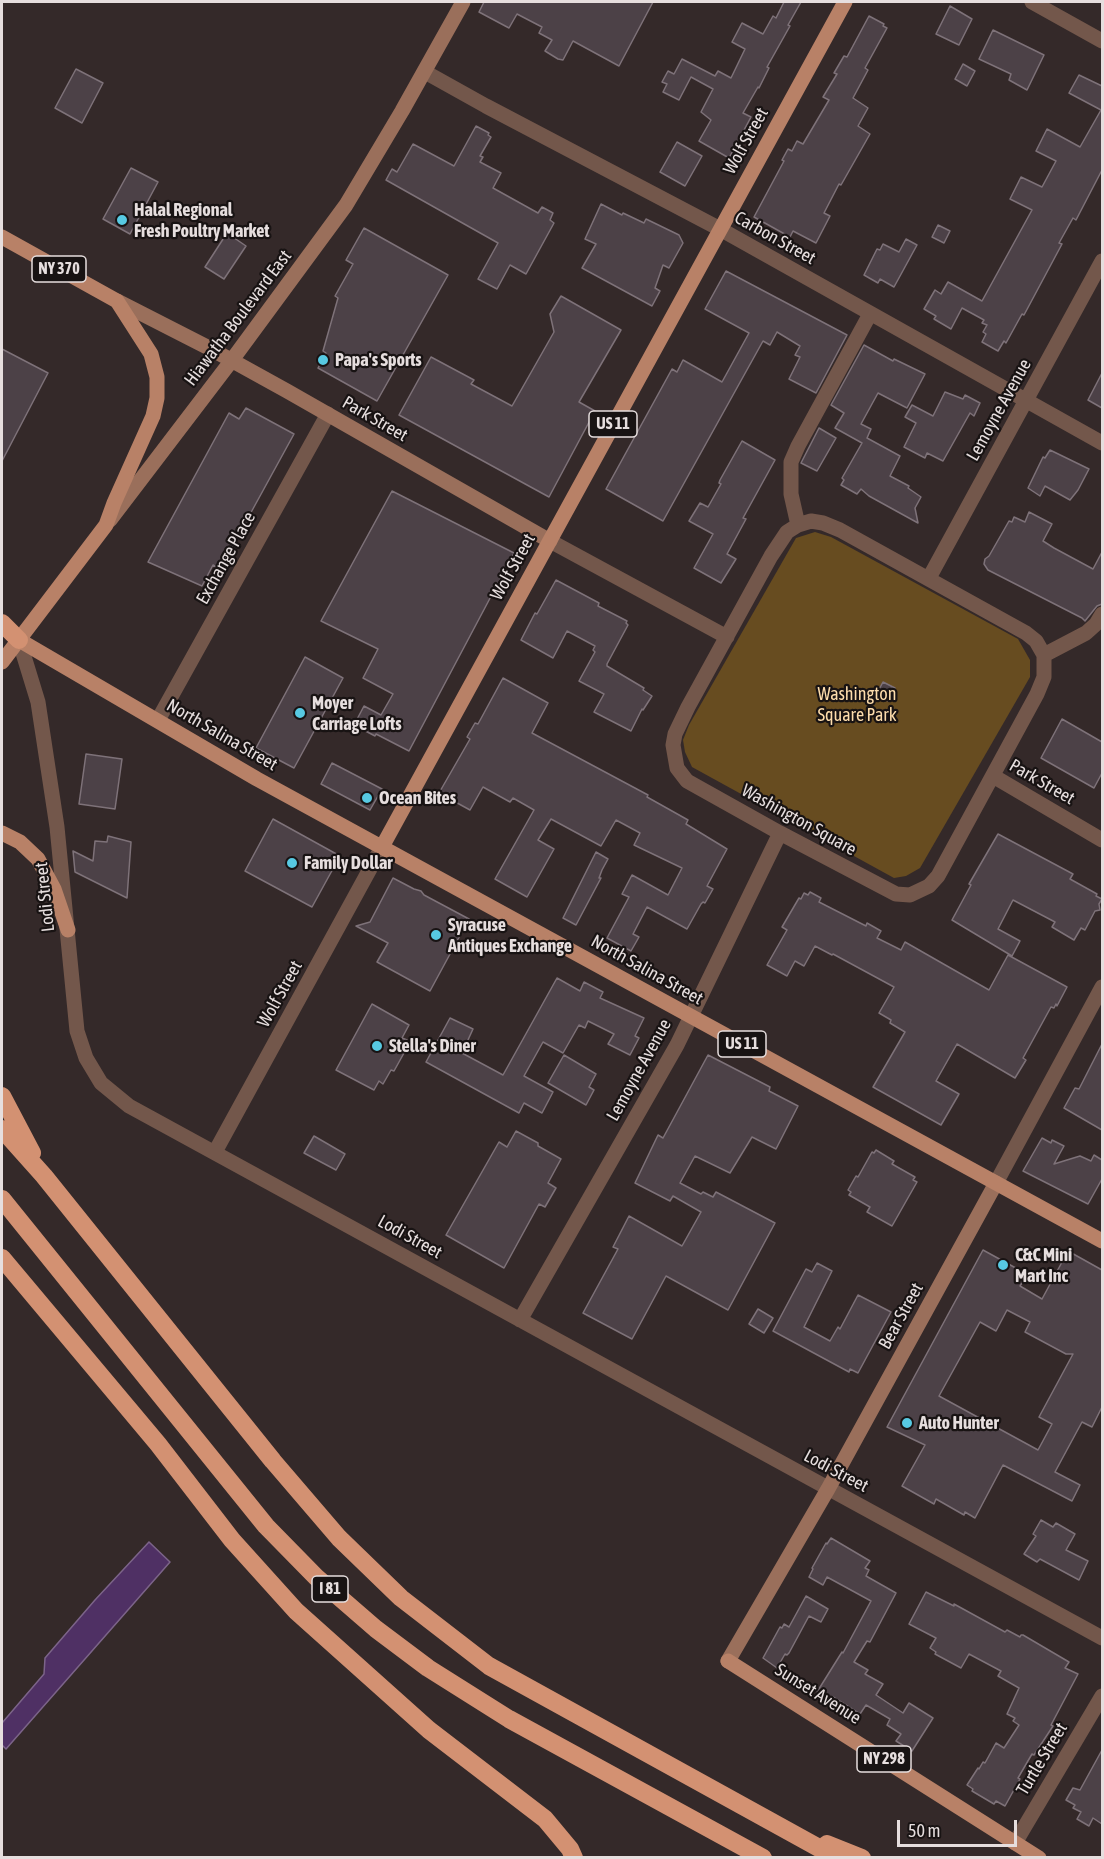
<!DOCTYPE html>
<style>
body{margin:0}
#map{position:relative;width:1104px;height:1859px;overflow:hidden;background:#342929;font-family:"Asap Condensed",sans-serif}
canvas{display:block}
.frame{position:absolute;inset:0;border:3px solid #e6dede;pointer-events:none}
.scale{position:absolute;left:897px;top:1820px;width:120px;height:27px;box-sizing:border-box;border:3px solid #e6dede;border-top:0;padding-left:8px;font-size:18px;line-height:21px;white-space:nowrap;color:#e6dede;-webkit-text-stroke:4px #181313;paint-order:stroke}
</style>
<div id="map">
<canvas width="1104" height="1859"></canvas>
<div class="frame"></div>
<div class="scale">50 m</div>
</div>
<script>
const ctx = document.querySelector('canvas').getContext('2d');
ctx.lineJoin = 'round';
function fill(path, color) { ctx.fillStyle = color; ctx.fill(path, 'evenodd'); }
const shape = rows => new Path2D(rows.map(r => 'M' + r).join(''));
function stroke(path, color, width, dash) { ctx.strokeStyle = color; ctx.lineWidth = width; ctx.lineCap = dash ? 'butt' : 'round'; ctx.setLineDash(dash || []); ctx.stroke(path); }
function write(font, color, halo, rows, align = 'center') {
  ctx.font = font + ' "Asap Condensed",sans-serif'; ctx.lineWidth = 4.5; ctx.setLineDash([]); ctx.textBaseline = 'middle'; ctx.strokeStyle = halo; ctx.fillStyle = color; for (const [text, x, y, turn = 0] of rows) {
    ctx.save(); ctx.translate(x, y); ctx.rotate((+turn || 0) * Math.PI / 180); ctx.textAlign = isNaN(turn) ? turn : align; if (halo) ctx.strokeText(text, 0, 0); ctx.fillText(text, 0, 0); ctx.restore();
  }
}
fill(shape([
 [815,532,831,537,1018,639,1030,660,1030,677,920,868,906,876,894,878,692,767,685,752,683,740,689,725,796,538]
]), '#674c20');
const water = shape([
 [149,1542,170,1562,6,1749,2,1745,2,1723,44,1674,45,1658,95,1600,149,1542]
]);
fill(water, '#4f3064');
stroke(water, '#7c6489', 1.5);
const building = shape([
 [484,2,653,2,619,66,573,41,563,60,558,59,545,51,552,40,539,33,542,27,517,14,509,28,479,12,484,2],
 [784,2,801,2,788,25,790,26,767,67,769,68,759,88,758,87,743,113,751,117,729,158,699,141,711,120,701,112,713,89,691,77,679,100,663,92,667,84,662,82,668,71,674,74,682,59,715,76,718,71,731,78,745,49,732,42,742,23,763,34,773,16,776,18,784,2],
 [950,6,972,19,959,45,936,34,950,6],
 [869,16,884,24,883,26,887,28,865,68,868,70,853,98,868,108,858,126,870,134,841,185,839,184,824,213,830,216,816,243,793,231,790,237,754,217,784,161,782,160,788,149,792,151,797,141,803,144,829,100,823,97,837,74,834,73,844,56,847,57,869,16],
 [993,30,1044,55,1027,90,1009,80,1011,74,979,59,993,30],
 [963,64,975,71,967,86,955,79,963,64],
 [76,69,103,83,82,123,55,108,76,69],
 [1079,75,1102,86,1102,170,1076,220,1073,218,1059,243,1062,244,1024,315,1022,314,1006,343,1004,341,998,351,982,342,986,334,983,332,987,325,982,323,984,320,962,308,951,329,934,319,936,316,924,309,935,290,941,294,948,282,982,301,1032,210,1010,199,1021,177,1042,187,1056,161,1036,151,1047,129,1080,147,1101,110,1069,93,1079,75],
 [476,126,489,133,488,135,491,137,480,156,483,157,480,162,501,173,493,188,538,213,542,207,553,213,550,220,554,223,526,274,510,265,497,289,478,279,498,243,386,180,392,169,397,172,413,144,454,166,476,126],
 [677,142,702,156,685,186,660,172,677,142],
 [131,168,158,182,130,234,103,219,131,168],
 [601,204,622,215,623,213,644,223,646,219,679,235,683,243,669,268,663,265,655,288,660,291,652,306,582,268,596,244,585,239,601,204],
 [938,225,950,231,944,243,932,237,938,225],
 [364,228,448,275,377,401,318,368,326,353,323,351,338,298,335,296,353,264,346,260,364,228],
 [227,233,246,246,224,279,205,267,227,233],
 [906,239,917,245,894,287,880,279,878,283,864,275,877,249,880,250,883,244,899,252,906,239],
 [726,271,847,335,816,393,789,379,800,357,795,355,800,346,777,332,770,345,763,341,663,521,606,489,672,369,677,372,683,360,722,382,749,333,705,309,726,271],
 [561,296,621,330,579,402,595,411,549,497,399,415,431,357,474,380,471,384,512,406,554,332,550,314,561,296],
 [864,345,893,361,894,359,925,374,907,408,878,393,861,424,871,429,867,438,900,456,890,476,909,486,908,488,921,497,915,508,918,523,869,496,861,489,857,494,841,485,844,480,842,478,862,443,835,428,844,413,831,405,864,345],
 [2,349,48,373,2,461,2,349],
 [1102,373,1102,408,1088,400,1102,373],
 [945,392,963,399,965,395,980,403,974,416,970,413,943,461,927,453,925,458,904,447,916,423,905,417,912,405,933,416,945,392],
 [246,408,294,434,220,569,213,565,202,586,148,562,229,413,239,419,246,408],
 [819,428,836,438,817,471,801,463,819,428],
 [742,441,775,460,743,518,746,519,727,554,736,559,721,583,694,568,713,534,689,521,700,503,708,507,721,484,719,483,720,480,742,441],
 [1050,450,1089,469,1078,490,1070,500,1045,486,1040,496,1028,488,1043,457,1045,458,1050,450],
 [392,491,514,553,409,751,376,734,375,736,354,725,364,706,381,715,393,694,363,678,378,649,321,621,392,491],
 [1029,512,1052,524,1043,541,1054,548,1093,569,1102,552,1102,604,1097,606,1085,621,1082,618,988,570,984,564,985,559,989,556,1009,521,1012,522,1014,517,1025,522,1029,512],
 [556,580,599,603,598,606,627,621,626,623,628,625,607,664,607,666,644,688,643,690,652,696,643,710,642,709,631,731,594,712,604,694,579,681,595,652,593,650,595,646,567,631,553,658,521,640,535,613,537,614,556,580],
 [305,657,343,678,294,768,256,748,305,657],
 [503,678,548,703,532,733,648,795,647,797,688,820,686,824,727,849,707,886,713,889,705,903,703,902,701,904,687,929,647,907,633,934,639,937,631,951,607,938,629,897,622,894,632,875,668,895,682,868,634,845,640,833,616,820,601,846,551,819,538,840,554,849,527,897,495,879,534,810,513,798,510,802,483,787,470,810,439,793,470,739,467,737,475,723,478,724,503,678],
 [883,682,895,688,888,701,876,695,883,682],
 [1062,719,1102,742,1102,773,1094,788,1041,758,1062,719],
 [86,754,122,759,115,809,79,804,86,754],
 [332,763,382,789,370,810,321,784,332,763],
 [273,819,340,856,312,907,245,871,273,819],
 [998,834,1073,874,1070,879,1097,894,1096,896,1102,899,1099,904,1100,910,1095,911,1085,930,1081,928,1074,940,1052,927,1055,922,1013,900,998,929,1020,941,1012,956,952,920,971,885,969,884,998,834],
 [108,836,131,842,127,898,75,872,73,851,93,861,95,841,107,842,108,836],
 [596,852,608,859,602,870,599,878,601,878,576,925,563,918,596,852],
 [393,878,414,889,421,891,424,895,469,919,430,991,377,962,388,943,356,926,370,922,393,878],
 [810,892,821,898,819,902,866,926,867,923,881,931,877,938,901,950,905,942,989,990,1008,955,1067,987,1057,1006,1056,1004,1054,1008,1051,1007,1023,1058,1026,1060,1015,1078,957,1044,936,1081,959,1094,941,1125,873,1087,905,1032,890,1023,891,1020,879,1013,894,987,833,954,832,955,815,946,804,966,795,961,787,976,767,965,787,930,782,927,799,898,801,899,804,893,808,895,810,892],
 [557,978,580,991,584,982,603,992,600,998,644,1018,635,1036,639,1038,630,1055,608,1044,614,1034,588,1021,585,1028,579,1025,563,1053,543,1042,524,1076,553,1092,542,1113,524,1103,519,1113,426,1062,450,1018,473,1029,462,1053,503,1075,557,978],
 [372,1004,409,1025,402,1038,407,1040,401,1051,404,1053,394,1071,391,1070,383,1084,379,1081,374,1090,336,1070,372,1004],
 [1102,1044,1102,1130,1064,1108,1075,1088,1079,1089,1102,1044],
 [564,1055,596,1074,589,1087,594,1090,586,1105,548,1083,564,1055],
 [708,1055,770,1087,769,1091,798,1106,776,1149,752,1137,730,1173,695,1156,680,1183,701,1194,703,1192,713,1197,716,1192,775,1223,728,1310,666,1276,632,1339,583,1313,618,1249,613,1247,629,1216,682,1246,701,1212,673,1196,670,1201,635,1183,658,1135,663,1138,708,1055],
 [516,1131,538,1143,538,1146,561,1159,548,1183,556,1188,545,1207,539,1204,504,1268,446,1235,499,1142,507,1147,516,1131],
 [314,1136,345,1154,336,1170,304,1153,314,1136],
 [1042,1138,1051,1143,1052,1140,1064,1146,1054,1164,1080,1156,1091,1161,1094,1155,1102,1160,1102,1179,1088,1204,1023,1171,1042,1138],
 [876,1150,894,1161,892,1164,915,1177,913,1180,917,1182,892,1226,867,1212,870,1207,849,1195,851,1192,848,1190,856,1176,858,1177,872,1152,874,1153,876,1150],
 [983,1250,1023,1272,1020,1278,1024,1280,1020,1286,1042,1299,1068,1251,1102,1270,1102,1407,1092,1427,1082,1422,1055,1472,1080,1485,1072,1501,1003,1465,975,1518,965,1512,964,1515,936,1499,934,1504,902,1486,925,1445,887,1427,983,1250],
 [1007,1310,1030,1322,1025,1332,1066,1354,1073,1354,1039,1417,1052,1424,1038,1450,939,1396,980,1322,996,1331,1007,1310],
 [817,1263,832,1271,804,1327,830,1341,838,1327,840,1329,858,1295,891,1312,858,1373,850,1369,849,1372,773,1331,806,1269,812,1272,817,1263],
 [758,1309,773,1318,764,1333,749,1324,758,1309],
 [1041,1520,1053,1527,1056,1523,1075,1534,1066,1550,1088,1561,1079,1580,1040,1559,1037,1562,1024,1554,1036,1536,1033,1534,1041,1520],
 [831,1538,870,1561,865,1568,869,1570,866,1576,896,1593,870,1642,867,1641,854,1662,868,1670,865,1674,883,1684,876,1695,903,1713,909,1703,933,1718,912,1751,896,1741,901,1734,887,1725,890,1719,866,1705,860,1714,833,1697,831,1701,817,1692,842,1652,843,1653,871,1601,827,1577,823,1585,809,1577,813,1569,812,1568,826,1543,827,1544,831,1538],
 [926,1592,954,1606,954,1604,1005,1632,1007,1630,1020,1637,1021,1635,1023,1635,1069,1662,1065,1668,1078,1674,1051,1725,1053,1726,1034,1755,1032,1754,1018,1778,1020,1779,1005,1806,996,1801,994,1804,972,1791,973,1789,967,1785,978,1768,979,1769,983,1762,985,1763,996,1743,1004,1748,1019,1725,1013,1721,1015,1718,1007,1714,1019,1688,998,1676,1001,1671,969,1654,961,1668,935,1654,936,1652,930,1648,936,1638,909,1624,926,1592],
 [806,1596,828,1609,821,1622,809,1616,789,1653,787,1655,785,1654,777,1668,763,1658,780,1627,782,1628,784,1624,789,1627,806,1596],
 [1102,1750,1102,1824,1093,1818,1089,1826,1077,1819,1081,1812,1073,1808,1075,1805,1066,1800,1073,1788,1080,1790,1102,1750]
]);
fill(building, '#4c4147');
stroke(building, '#7e7279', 1.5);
stroke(shape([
 [1032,2,1102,41],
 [425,72,486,106,720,229,1102,443],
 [811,521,823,523,840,530,1026,633,1036,641,1044,655,1044,677,1037,694,938,876,929,886,910,895,896,894,780,833,687,781,677,768,673,745,675,734,688,707,771,556,787,532,798,525,811,521],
 [798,525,791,494,791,462,798,446,870,314],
 [550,541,727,637],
 [929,578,1102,261],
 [19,640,38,702,57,827,77,1031,86,1058,101,1083,129,1106,1102,1638],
 [1044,655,1086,633,1096,624,1102,614],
 [158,720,328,414],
 [993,776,1102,840],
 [215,1152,382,847],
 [996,1183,1102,987],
 [520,1320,677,1045,780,833],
 [1015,1843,1102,1696]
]), '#73574b', 15);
stroke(shape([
 [117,301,211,349,287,391,550,541],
 [110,520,232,360,346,205,402,111,463,2],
 [728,1661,828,1489,996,1183]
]), '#9a6f5b', 15);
stroke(shape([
 [2,237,117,301,151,354,157,377,157,398,153,416,114,503,106,525,2,662],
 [19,640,257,779,1102,1241],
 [2,833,20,842,38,859,54,889,68,930],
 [382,847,845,2],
 [728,1661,1039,1858]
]), '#b88167', 15);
stroke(shape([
 [2,623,19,640],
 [2,1096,32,1153],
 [2,1129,44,1176,273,1461,339,1538,401,1598,489,1666,837,1858],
 [2,1199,266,1526,316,1577,376,1629,428,1668,509,1719,763,1858],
 [2,1258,158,1444,232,1540,296,1611,429,1730,545,1819,570,1849,574,1858],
 [827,1844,862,1858]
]), '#d39172', 18);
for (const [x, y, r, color] of [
 [122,220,6,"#57c9e2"],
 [323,360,6,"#57c9e2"],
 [300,713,6,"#57c9e2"],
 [367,798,6,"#57c9e2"],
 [292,863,6,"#57c9e2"],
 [436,935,6,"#57c9e2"],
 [377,1046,6,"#57c9e2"],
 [1003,1265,6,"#57c9e2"],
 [907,1423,6,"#57c9e2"]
]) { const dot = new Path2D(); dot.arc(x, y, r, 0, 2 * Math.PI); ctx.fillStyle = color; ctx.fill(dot); stroke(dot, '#181313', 2); }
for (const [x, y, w] of [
 [59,269,54],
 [613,424,48],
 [742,1044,48],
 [330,1589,36],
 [884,1759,54]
]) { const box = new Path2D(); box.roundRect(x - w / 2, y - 13, w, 26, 4.5); ctx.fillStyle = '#181313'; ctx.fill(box); stroke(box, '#e6dede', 1.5); }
write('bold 16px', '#e6dede', null, [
 ["NY 370",59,269],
 ["US 11",613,424],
 ["US 11",742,1044],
 ["I 81",330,1589],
 ["NY 298",884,1759]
]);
write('18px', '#e6dede', '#181313', [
 ["Wolf Street",746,141,-61],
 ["Carbon Street",775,238,29],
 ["Hiawatha Boulevard East",238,318,-53],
 ["Lemoyne Avenue",999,410,-61],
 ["Park Street",375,419,30],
 ["Exchange Place",226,558,-61],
 ["Wolf Street",513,567,-61],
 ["North Salina Street",222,735,30],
 ["Park Street",1042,782,30],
 ["Washington Square",799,820,29],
 ["Lodi Street",45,897,-96],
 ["North Salina Street",647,970,29],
 ["Wolf Street",280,994,-61],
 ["Lemoyne Avenue",639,1070,-61],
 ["Lodi Street",410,1237,29],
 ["Bear Street",901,1316,-61],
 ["Lodi Street",836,1471,28],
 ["Sunset Avenue",818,1694,32],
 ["Turtle Street",1042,1759,-59]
]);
write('bold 18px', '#e6dede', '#181313', [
 ["Halal Regional",134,210],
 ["Fresh Poultry Market",134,231],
 ["Papa's Sports",335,360],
 ["Moyer",312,703],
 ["Carriage Lofts",312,724],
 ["Ocean Bites",379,798],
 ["Family Dollar",304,863],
 ["Syracuse",448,925],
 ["Antiques Exchange",448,946],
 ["Stella's Diner",389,1046],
 ["C&C Mini",1015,1255],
 ["Mart Inc",1015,1276],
 ["Auto Hunter",919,1423]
], 'left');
write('18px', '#feddac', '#181313', [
 ["Washington",857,694],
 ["Square Park",857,715]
]);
</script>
